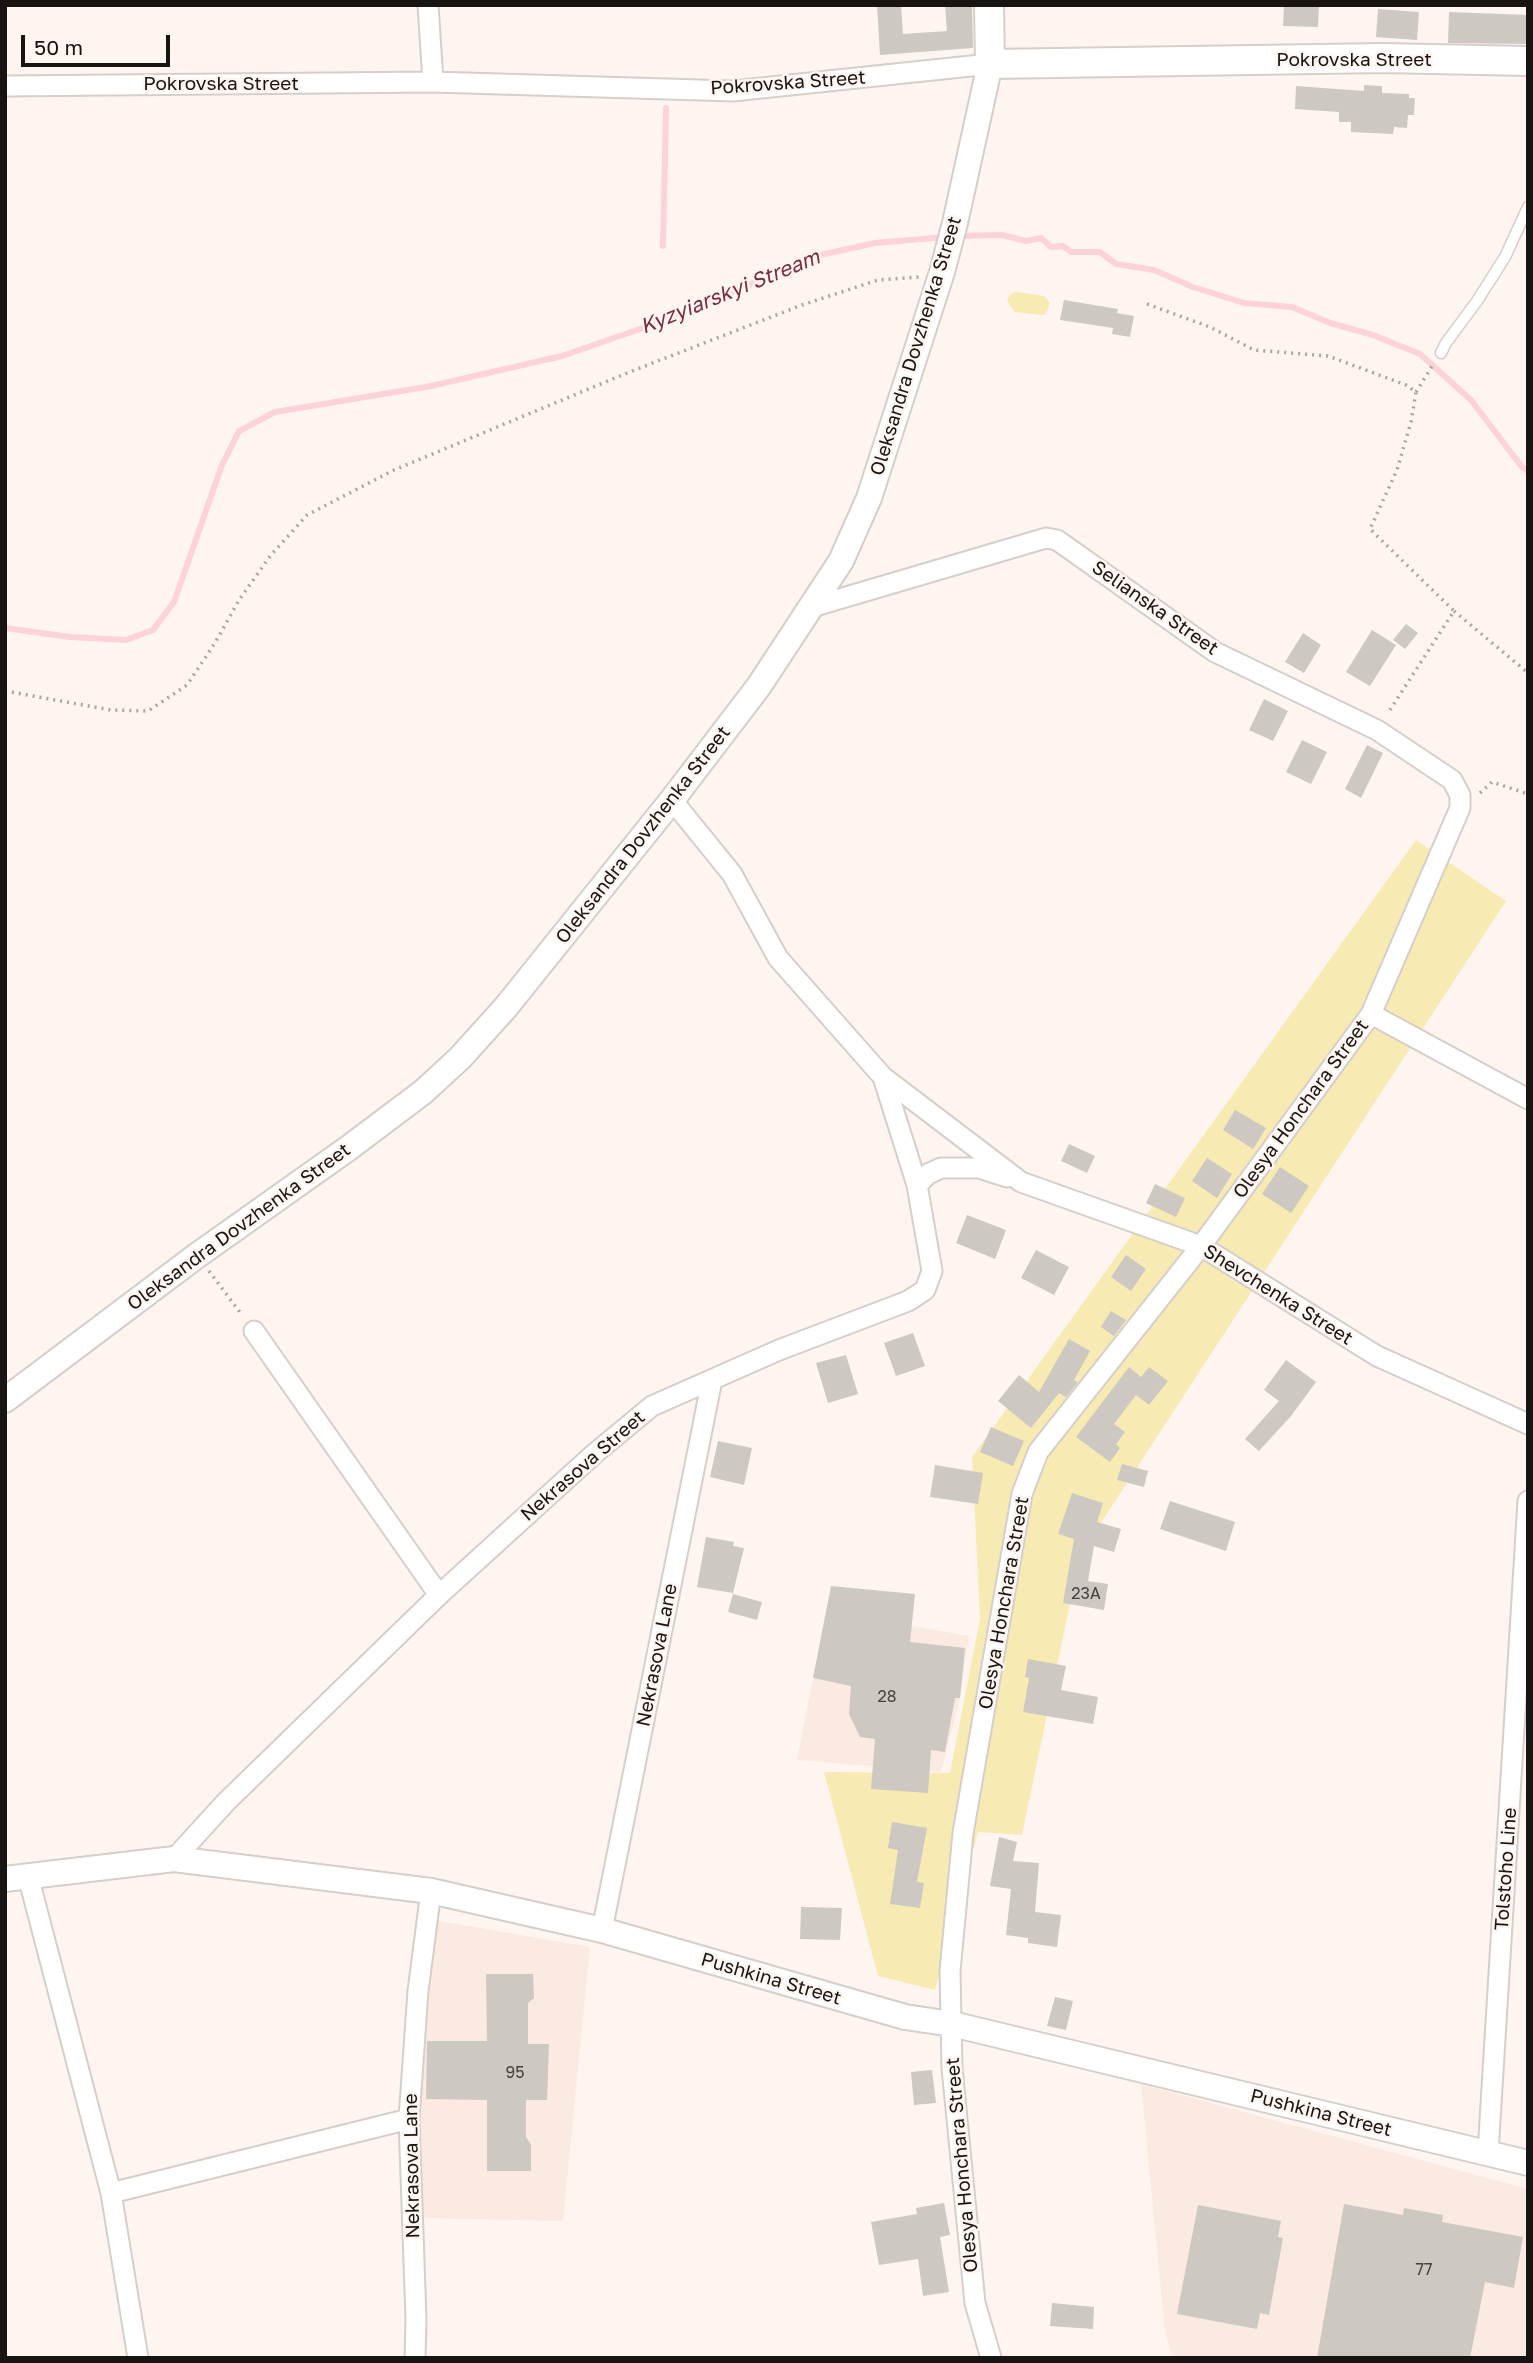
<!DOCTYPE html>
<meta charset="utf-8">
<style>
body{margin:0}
#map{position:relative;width:1533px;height:2363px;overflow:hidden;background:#fef5f1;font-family:"Golos Text",sans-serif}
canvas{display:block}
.frame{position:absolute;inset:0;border:7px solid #171412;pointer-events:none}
.scale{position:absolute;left:21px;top:35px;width:149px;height:32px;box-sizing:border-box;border:4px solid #171412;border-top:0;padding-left:9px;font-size:21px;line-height:24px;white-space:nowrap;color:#171412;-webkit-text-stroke:5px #fef5f1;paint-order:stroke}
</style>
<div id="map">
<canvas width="1533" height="2363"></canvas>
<div class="frame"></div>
<div class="scale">50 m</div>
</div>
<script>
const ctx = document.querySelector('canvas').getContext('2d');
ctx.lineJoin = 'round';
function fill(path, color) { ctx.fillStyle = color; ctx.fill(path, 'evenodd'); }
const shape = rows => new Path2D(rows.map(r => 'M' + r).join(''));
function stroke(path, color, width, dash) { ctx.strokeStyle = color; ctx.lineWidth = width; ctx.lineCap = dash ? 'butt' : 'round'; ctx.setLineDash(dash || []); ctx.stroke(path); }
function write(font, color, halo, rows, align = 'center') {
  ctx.font = font + ' "Golos Text",sans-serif'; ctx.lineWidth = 5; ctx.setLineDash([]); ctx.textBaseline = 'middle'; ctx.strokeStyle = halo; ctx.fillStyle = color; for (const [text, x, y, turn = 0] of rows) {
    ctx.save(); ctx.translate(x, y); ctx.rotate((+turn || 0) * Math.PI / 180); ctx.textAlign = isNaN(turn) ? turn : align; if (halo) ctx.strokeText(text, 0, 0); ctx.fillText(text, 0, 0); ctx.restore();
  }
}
fill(shape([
 [831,1586,912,1626,969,1636,960,1698,941,1772,797,1760],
 [434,1920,590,1947,563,2221,422,2218,418,2100],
 [1141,2084,1528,2189,1528,2358,1173,2358,1165,2333]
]), '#faeae1');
fill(shape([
 [1018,292,1044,296,1050,303,1046,314,1041,315,1015,312,1009,305,1007,299,1012,293],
 [1416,840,1506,901,1080,1555,1022,1835,978,1832,935,1990,878,1976,824,1772,950,1773,980,1619,972,1457]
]), '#f7ebb3');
stroke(shape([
 [956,236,1002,235,1026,241,1041,238,1051,247,1063,246,1071,252,1100,252,1116,264,1154,270,1193,287,1244,303,1292,307,1330,323,1373,335,1420,354,1471,400,1522,467,1528,471],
 [663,246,666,108],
 [5,628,70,637,126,640,153,630,174,602,222,465,239,431,275,412,431,386,562,356,663,321,820,255,875,243,945,237]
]), '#fdd2d9', 6);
fill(shape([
 [877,5,901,5,903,34,947,31,945,5,972,5,973,48,880,55],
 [1284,5,1319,5,1318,27,1283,26],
 [1378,9,1419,12,1417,40,1376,37],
 [1449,12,1528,15,1528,44,1448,43],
 [1364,85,1382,86,1382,93,1409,94,1409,98,1415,98,1414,115,1408,115,1407,128,1394,127,1393,134,1351,132,1351,122,1339,122,1339,112,1295,109,1296,86,1364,91],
 [1064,300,1118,309,1117,313,1134,316,1130,337,1112,334,1113,328,1060,320],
 [1406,624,1418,633,1405,649,1393,640],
 [1372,630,1396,645,1370,686,1346,672],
 [1303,633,1321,645,1304,673,1285,662],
 [1264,699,1288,711,1273,741,1249,730],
 [1302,740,1327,752,1311,784,1286,772],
 [1367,745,1383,753,1361,798,1345,789],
 [1235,1110,1266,1128,1253,1149,1223,1130],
 [1069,1144,1095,1156,1087,1173,1061,1161],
 [1207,1158,1232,1174,1217,1198,1192,1181],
 [1280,1167,1309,1186,1291,1213,1262,1194],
 [1155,1184,1185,1198,1176,1217,1146,1203],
 [967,1215,1006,1230,995,1259,956,1243],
 [1036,1250,1069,1267,1054,1295,1021,1278],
 [1126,1255,1146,1269,1131,1291,1111,1277],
 [1111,1311,1126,1320,1114,1336,1101,1327],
 [913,1333,925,1366,896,1376,884,1343],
 [1069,1339,1090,1351,1074,1380,1078,1382,1066,1397,1059,1393,1031,1428,998,1401,1019,1375,1039,1392],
 [846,1355,858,1394,828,1403,816,1363],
 [1286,1360,1316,1382,1291,1416,1259,1451,1245,1439,1279,1401,1264,1390],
 [1129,1367,1141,1377,1149,1367,1168,1381,1149,1405,1136,1395,1114,1424,1125,1432,1116,1444,1120,1448,1110,1462,1076,1437],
 [991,1427,1024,1441,1013,1466,980,1452],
 [718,1441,752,1448,744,1485,710,1477],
 [1122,1464,1148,1471,1144,1487,1117,1480],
 [935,1465,983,1473,978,1504,930,1497],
 [1072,1493,1103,1503,1097,1522,1121,1529,1114,1552,1094,1546,1088,1581,1108,1584,1104,1610,1063,1603,1074,1539,1058,1534],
 [1170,1501,1235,1522,1226,1551,1160,1529],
 [706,1537,734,1542,733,1546,744,1548,733,1593,697,1587],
 [831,1586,915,1594,910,1642,965,1648,960,1698,955,1698,945,1752,931,1750,928,1793,871,1789,875,1739,860,1737,849,1714,851,1686,813,1678],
 [733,1594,762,1602,757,1620,728,1612],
 [1028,1659,1066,1666,1061,1690,1098,1697,1093,1724,1023,1712,1029,1678,1025,1677],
 [892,1822,927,1828,917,1882,924,1883,920,1908,890,1904,898,1850,888,1848],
 [999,1837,1017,1842,1013,1861,1039,1863,1035,1912,1061,1915,1057,1947,1028,1943,1028,1938,1006,1935,1011,1889,990,1886],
 [801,1907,842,1908,840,1940,800,1939],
 [486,1974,533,1974,534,1998,528,2003,528,2044,549,2044,547,2100,526,2100,526,2137,531,2145,531,2171,487,2171,487,2100,426,2099,427,2041,487,2041],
 [1055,1997,1073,2001,1066,2030,1047,2026],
 [932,2070,936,2103,914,2105,911,2072],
 [944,2203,950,2235,940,2237,949,2292,923,2296,918,2259,879,2265,871,2222,917,2214,916,2208],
 [1344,2204,1403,2215,1404,2208,1443,2215,1442,2222,1523,2237,1514,2288,1485,2282,1470,2358,1317,2358],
 [1198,2205,1281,2221,1278,2237,1283,2238,1269,2315,1260,2313,1257,2329,1177,2314],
 [1052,2303,1094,2307,1093,2329,1050,2326]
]), '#cdc8c1');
const service = shape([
 [1441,353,1446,343,1477,301,1505,257,1528,207]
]);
const minor = shape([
 [428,5,433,82],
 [5,86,433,82,733,91,990,64],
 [812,607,1046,538,1057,540,1215,652,1377,730,1452,780,1460,795,1460,808,1371,1014,1201,1246,1038,1452,1022,1494,963,1833,950,1971,952,2068,975,2303,991,2358],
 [672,800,732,874,778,958,883,1077,1021,1182,1201,1246,1377,1356,1528,1424],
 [1371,1014,1528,1099],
 [917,1185,928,1174,941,1168,979,1168,1007,1177],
 [254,1331,439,1595],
 [174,1859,226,1802,439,1595,594,1454,652,1406,779,1350,908,1301,925,1290,932,1271,917,1185,883,1077],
 [28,1876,111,2193,138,2358],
 [602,1930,712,1380],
 [1488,2153,1528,1501],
 [111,2193,409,2119],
 [415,2358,416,2319,409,2119,418,1991,431,1891]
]);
const tertiary = shape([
 [5,1400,195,1257,350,1147,423,1092,460,1058,506,1007,672,800,759,686,841,561,869,498,942,272,955,223,990,64],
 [5,1879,174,1859,431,1891,602,1930,905,2017,952,2024,1528,2163]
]);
const secondary = shape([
 [989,5,990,64,1383,58,1528,61]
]);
stroke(service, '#d6cec9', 13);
stroke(minor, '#d6cec9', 23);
stroke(tertiary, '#d6cec9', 28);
stroke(secondary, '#d6cec9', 32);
stroke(shape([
 [1147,304,1210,327,1254,350,1328,356,1406,385,1416,392,1411,422,1397,470,1370,529,1454,611,1388,713],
 [1416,392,1434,363],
 [1454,611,1528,673],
 [5,691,111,710,148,711,187,685,215,643,239,600,271,555,307,515,394,470,627,373,802,305,878,280,919,277],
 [1480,793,1492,782,1528,794],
 [209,1271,242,1315]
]), '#aaa39f', 3.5, [2, 5]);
stroke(service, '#fff', 10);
stroke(minor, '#fff', 19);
stroke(tertiary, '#fff', 24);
stroke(secondary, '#fff', 28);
write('16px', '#44413e', null, [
 ["23А",1086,1594],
 ["28",887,1697],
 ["95",515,2073],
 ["77",1424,2270]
]);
write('19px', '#171412', '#fef5f1', [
 ["Pokrovska Street",1354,60],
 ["Pokrovska Street",788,83,-4],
 ["Pokrovska Street",221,84],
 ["Oleksandra Dovzhenka Street",916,346,-73],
 ["Selianska Street",1155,608,35],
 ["Oleksandra Dovzhenka Street",643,835,-52],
 ["Olesya Honchara Street",1301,1109,-54],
 ["Oleksandra Dovzhenka Street",239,1227,-36],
 ["Shevchenka Street",1278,1295,32],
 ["Nekrasova Street",583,1466,-41],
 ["Olesya Honchara Street",1004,1603,-80],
 ["Nekrasova Lane",657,1655,-79],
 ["Tolstoho Line",1506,1869,-86],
 ["Pushkina Street",771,1979,16],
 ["Pushkina Street",1321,2113,14],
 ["Olesya Honchara Street",962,2165,-95],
 ["Nekrasova Lane",412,2166,-91]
]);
write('italic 21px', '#792b41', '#fef5f1', [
 ["Kyzyiarskyi Stream",730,292,-22]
]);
</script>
